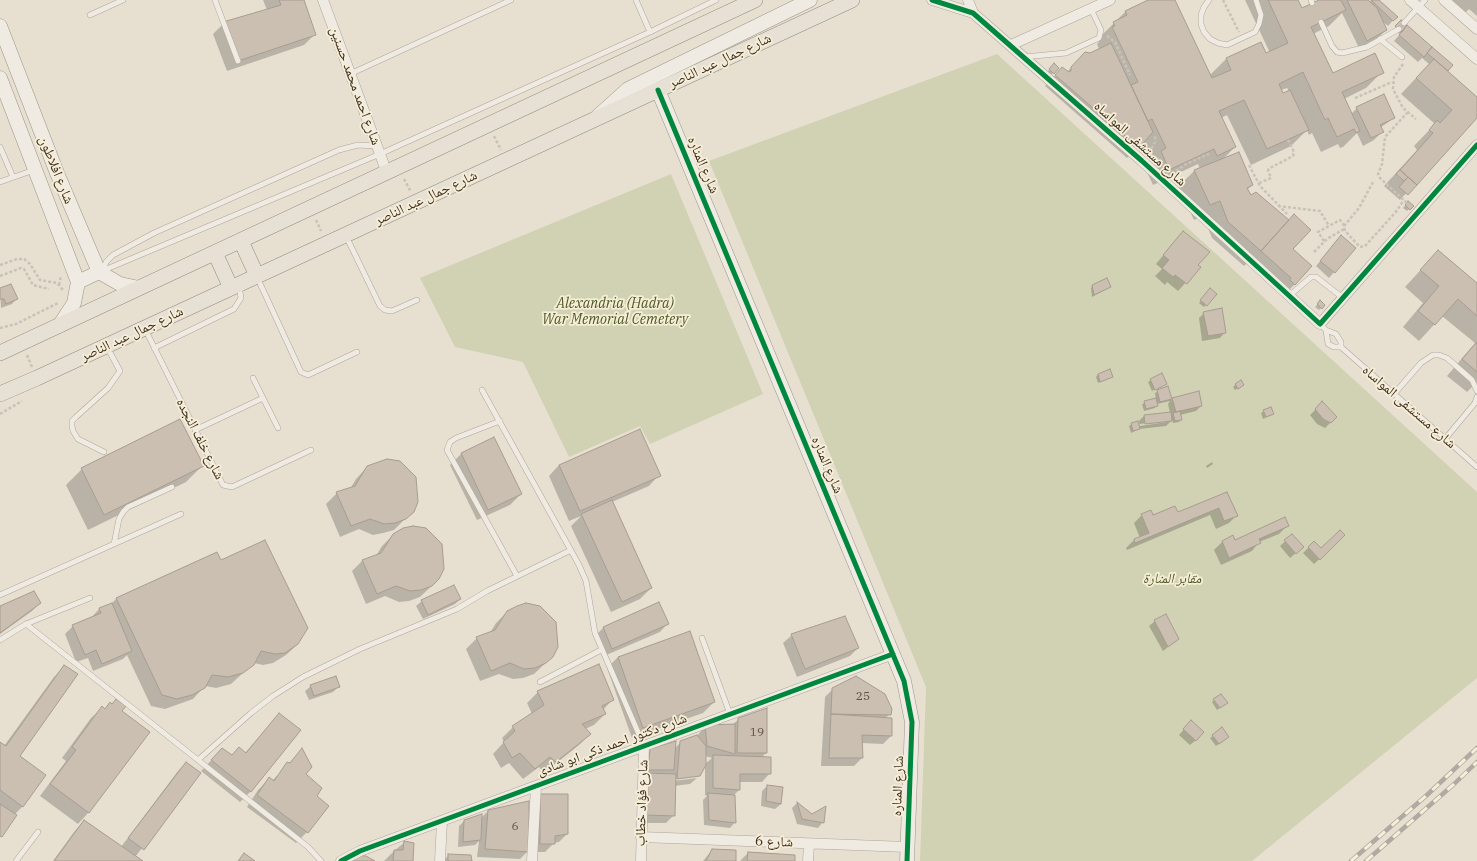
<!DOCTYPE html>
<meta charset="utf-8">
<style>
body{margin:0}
canvas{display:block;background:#e7e0d1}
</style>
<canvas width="1477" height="861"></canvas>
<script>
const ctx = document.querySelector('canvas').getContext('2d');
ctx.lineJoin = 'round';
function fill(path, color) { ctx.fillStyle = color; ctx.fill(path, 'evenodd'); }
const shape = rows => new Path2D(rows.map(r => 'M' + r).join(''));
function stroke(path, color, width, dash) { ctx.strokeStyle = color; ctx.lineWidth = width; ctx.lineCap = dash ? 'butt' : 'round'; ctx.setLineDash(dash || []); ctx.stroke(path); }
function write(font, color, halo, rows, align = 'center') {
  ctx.font = font + ' "IBM Plex Serif","Noto Naskh Arabic",serif'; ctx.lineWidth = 3.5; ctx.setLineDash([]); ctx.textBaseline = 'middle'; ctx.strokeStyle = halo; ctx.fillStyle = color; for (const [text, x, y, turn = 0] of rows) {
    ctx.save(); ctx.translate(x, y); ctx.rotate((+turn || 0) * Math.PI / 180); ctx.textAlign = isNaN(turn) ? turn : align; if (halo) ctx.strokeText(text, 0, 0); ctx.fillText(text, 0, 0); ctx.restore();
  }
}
fill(shape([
 [997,54,1477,492,1477,678,1252,861,920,861,926,687,709,161],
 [671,174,763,394,650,444,640,426,569,457,523,362,455,347,420,278]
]), '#d1d1b3');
fill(shape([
 [263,0,303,0,315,34,304,45,227,71,213,34,224,23,267,10],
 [1151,0,1174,0,1210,75,1226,59,1260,43,1266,55,1270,53,1245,0,1297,0,1302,9,1322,0,1367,0,1369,2,1372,0,1377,0,1396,17,1388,26,1382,21,1386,30,1378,38,1359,48,1342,13,1329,26,1313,34,1332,74,1382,72,1366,88,1344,99,1351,114,1357,108,1394,118,1380,128,1382,132,1374,140,1363,146,1357,133,1343,147,1340,148,1338,144,1321,152,1312,133,1309,135,1307,130,1291,146,1251,165,1227,115,1221,118,1235,147,1221,161,1252,185,1247,190,1292,249,1295,284,1287,292,1252,258,1244,266,1212,238,1203,216,1194,220,1178,187,1194,171,1200,169,1198,164,1153,185,1145,168,1150,163,1141,145,1127,158,1045,86,1062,68,1067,72,1085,53,1090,54,1099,49,1097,44,1099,42,1098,39,1125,12],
 [1287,88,1289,91,1283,94,1281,90],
 [1446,0,1477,0,1477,16,1469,9,1463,15],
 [1401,21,1451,65,1446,71,1477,98,1477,116,1400,200,1384,186,1417,150,1414,146,1435,124,1401,94,1429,64,1422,58,1418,62,1394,41,1400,34,1394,29],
 [1054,65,1058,68,1051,75,1047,72],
 [1408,202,1412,206,1407,211,1403,208],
 [1175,241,1200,267,1178,291,1167,282,1165,285,1155,276,1162,269,1156,264],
 [1336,242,1355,248,1329,278,1316,266],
 [1438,251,1477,284,1477,382,1467,392,1447,376,1475,343,1442,316,1419,341,1403,327,1423,303,1405,287],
 [1093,285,1110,287,1092,297,1091,288],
 [0,289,17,298,12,304,1,308],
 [1208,292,1206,305,1204,307,1199,303],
 [1320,302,1324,305,1319,310,1315,307],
 [1204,313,1225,332,1220,338,1202,341,1199,318],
 [1098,374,1112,377,1098,383,1096,377],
 [1161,374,1163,386,1152,391,1148,382],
 [1240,381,1240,387,1235,390,1233,387],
 [1168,387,1171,400,1173,399,1201,406,1196,411,1180,415,1181,419,1179,422,1173,423,1172,420,1166,426,1139,429,1131,433,1129,426,1132,424,1140,427,1139,421,1144,416,1170,413,1168,404,1170,401,1157,404,1155,408,1144,411,1142,404,1156,399,1155,393],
 [1167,420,1167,422,1140,426,1140,424],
 [1322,403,1336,417,1325,428,1317,424,1310,415],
 [1264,411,1273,414,1263,419,1261,413],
 [493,439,521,494,510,505,477,520,450,465,461,454],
 [1212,462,1213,464,1207,468,1206,466],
 [559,465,659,475,649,486,612,502,651,588,640,599,611,612,571,526,581,516,569,521,549,476],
 [202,466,186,482,88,530,66,485,82,469],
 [367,467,413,511,394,530,383,533,373,535,359,529,340,537,326,504,337,493,350,489,356,479],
 [1227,493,1237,515,1229,523,1216,529,1210,515,1127,550,1126,548,1134,540,1140,538,1134,523,1142,515,1177,514],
 [1287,526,1279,534,1259,542,1252,551,1221,565,1214,550,1222,542,1233,537,1235,541],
 [393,535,439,579,420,597,409,601,399,602,385,596,366,604,352,571,363,560,376,556,382,546],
 [1292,535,1297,552,1290,558,1280,546],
 [1344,536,1314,564,1303,553,1314,542,1321,549],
 [216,553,221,561,298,644,286,655,273,663,263,665,254,663,231,684,216,688,205,686,193,699,165,709,151,706,127,655,123,659,93,671,88,658,76,662,65,634,73,626,91,618,99,609,111,604,116,599],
 [460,599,455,604,423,619,416,606,422,601],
 [40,603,32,611,0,634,0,607],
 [507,612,553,656,534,674,523,678,513,679,499,674,480,681,466,649,477,638,490,633,496,623],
 [845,617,858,648,850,656,797,677,783,643,792,635],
 [1155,621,1178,639,1163,651,1149,626],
 [668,623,660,632,604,656,595,636,603,628],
 [689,632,714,702,703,713,632,738,607,668,618,657],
 [65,666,18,757,23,806,14,815,0,837,0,743,4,746,54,677],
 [311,686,339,686,333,692,309,700,305,691],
 [833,689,890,714,885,718,891,736,883,744,861,743,862,758,854,766,821,766,825,697],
 [538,692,613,699,603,710,605,714,594,725,585,729,590,734,579,745,544,773,539,767,523,779,509,763,501,768,493,754,504,742,502,738,513,727,532,714,527,703],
 [1214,700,1224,705,1217,710,1212,702],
 [110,704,149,732,88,813,78,824,40,796,66,761,62,758,91,718,102,708,104,709],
 [279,714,251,791,240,802,201,771,222,749,231,756,239,748,245,753],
 [739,719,766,753,761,758,770,773,762,782,739,782,739,790,734,795,735,822,730,828,704,825,703,800,707,796,705,795,705,766,697,777,697,776,672,779,673,781,697,778,690,784,674,786,674,815,666,823,638,823,645,756,651,750,674,749,681,742,697,736,705,726,732,725],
 [705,756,712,758,705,764],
 [1186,727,1196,740,1190,745,1179,735],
 [1213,736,1226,739,1216,746,1210,738],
 [302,750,305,774,316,796,307,832,296,843,247,807,258,790,269,779,272,781],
 [186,763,200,774,135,857,142,861,53,861,74,832,84,821,121,847,178,771],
 [767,786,782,788,781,804,775,809,761,806,762,791],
 [540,795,567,834,559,842,554,843,545,852,532,852],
 [797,803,812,815,823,822,818,828,797,824,792,808],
 [488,811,528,851,520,859,477,857,479,841,475,845,458,847,459,826,464,821,481,818],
 [405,842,412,861,384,861,394,851],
 [712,850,735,861,703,861],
 [748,853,794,861,740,861],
 [449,855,471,861,443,861]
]), '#0003');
const building = shape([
 [279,0,304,0,316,35,238,61,223,22,281,5,279,0],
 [1148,0,1175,0,1212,78,1231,70,1226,58,1261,42,1266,53,1288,43,1268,0,1298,0,1302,8,1319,0,1341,0,1346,10,1311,27,1333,73,1375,53,1384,73,1342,92,1360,131,1356,133,1354,129,1337,137,1328,118,1325,120,1303,72,1279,84,1283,93,1290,90,1309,130,1267,149,1244,100,1219,111,1236,147,1217,156,1214,149,1169,170,1161,151,1166,148,1152,119,1148,121,1131,85,1138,82,1112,27,1115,26,1113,22,1127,15,1125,11,1148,0],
 [1347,0,1368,0,1377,8,1387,30,1367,41,1347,0],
 [1371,0,1379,0,1398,17,1393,21,1371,0],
 [1401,20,1407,25,1402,32,1395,26,1401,20],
 [1407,25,1432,47,1424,57,1399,35,1407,25],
 [1111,43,1153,132,1139,148,1055,75,1062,67,1069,72,1071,71,1071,67,1085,52,1090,53,1111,43],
 [1432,47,1453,65,1448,71,1427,53,1432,47],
 [1434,59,1477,97,1477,118,1417,185,1400,170,1433,133,1429,130,1437,120,1440,123,1452,110,1416,78,1434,59],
 [1054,63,1059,68,1054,74,1049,69,1054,63],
 [1384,94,1395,118,1380,125,1384,132,1371,138,1356,107,1384,94],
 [1239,152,1253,185,1247,188,1251,195,1256,192,1289,220,1261,251,1228,222,1220,201,1210,205,1194,170,1239,152],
 [1400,170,1408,177,1404,181,1396,174,1400,170],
 [1408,177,1417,185,1408,195,1399,187,1408,177],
 [1408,201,1414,206,1410,210,1405,205,1408,201],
 [1294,214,1311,230,1293,249,1312,266,1295,285,1290,280,1291,278,1261,251,1294,214],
 [1183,231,1210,252,1198,265,1201,267,1187,284,1175,275,1173,277,1162,268,1169,260,1163,255,1183,231],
 [1341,235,1356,248,1335,273,1320,261,1341,235],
 [1438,250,1477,283,1477,316,1458,299,1435,325,1418,311,1439,286,1420,270,1438,250],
 [1107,278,1111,287,1094,295,1092,285,1107,278],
 [11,284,18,299,6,304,4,299,0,299,0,288,11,284],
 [1210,288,1217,294,1207,306,1200,300,1210,288],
 [1320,300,1325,305,1322,309,1317,304,1320,300],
 [1222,308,1226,333,1208,336,1203,312,1222,308],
 [1477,342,1477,372,1462,359,1477,342],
 [1110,369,1113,377,1100,382,1098,374,1110,369],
 [1162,373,1167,384,1155,390,1150,379,1162,373],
 [1241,380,1244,385,1238,389,1235,384,1241,380],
 [1168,386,1172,399,1160,402,1157,390,1168,386],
 [1199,391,1202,406,1176,412,1172,398,1199,391],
 [1156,398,1158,406,1146,409,1144,401,1156,398],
 [1322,401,1337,417,1331,423,1323,419,1315,409,1322,401],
 [1271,407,1274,414,1266,417,1263,410,1271,407],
 [1180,411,1182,420,1175,421,1173,413,1180,411],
 [1171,412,1172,421,1145,424,1144,415,1171,412],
 [180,419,204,466,104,515,81,468,180,419],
 [1138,421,1140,429,1133,431,1131,423,1138,421],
 [640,429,661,476,580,511,559,465,640,429],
 [494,437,522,494,488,510,461,453,494,437],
 [387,459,400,461,416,477,418,502,414,512,406,519,395,523,384,524,370,519,351,526,336,492,355,486,367,466,387,459],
 [1227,492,1238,516,1224,521,1219,508,1135,543,1134,539,1149,533,1141,514,1151,510,1153,515,1175,506,1178,512,1227,492],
 [612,500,652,588,622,602,581,514,612,500],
 [1285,517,1289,526,1259,539,1261,543,1229,558,1222,541,1233,535,1235,540,1285,517],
 [413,526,426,528,442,544,444,569,439,579,432,586,421,590,410,591,396,586,377,594,362,560,381,553,393,534,403,528,413,526],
 [1340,530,1345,535,1320,560,1308,547,1314,541,1321,548,1340,530],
 [1292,534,1304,547,1296,554,1284,540,1292,534],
 [265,540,308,628,298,644,285,653,275,654,261,651,254,665,243,673,228,677,212,675,205,688,192,695,177,699,162,695,116,598,217,552,221,560,265,540],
 [454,585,461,599,428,615,421,600,454,585],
 [34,591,41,603,0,633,0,606,34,591],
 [659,602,669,624,612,649,603,627,659,602],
 [112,603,132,651,102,664,96,650,85,655,72,625,101,613,99,608,112,603],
 [526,603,540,606,556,622,558,647,553,657,546,663,535,668,524,669,510,663,491,671,476,637,495,630,507,611,517,606,526,603],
 [1166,614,1179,639,1168,647,1154,620,1166,614],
 [845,616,859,648,805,669,791,634,845,616],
 [690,631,715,702,643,728,618,657,690,631],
 [599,664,614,700,602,706,606,714,582,724,591,734,556,762,550,757,535,769,520,753,512,758,503,742,515,731,512,726,544,705,537,691,599,664],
 [64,665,78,674,20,756,46,775,23,807,0,790,0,742,6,746,64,665],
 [336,676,340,687,314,696,310,685,336,676],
 [856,676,885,694,892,709,891,715,831,714,832,688,856,676],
 [1221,694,1228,703,1220,708,1213,699,1221,694],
 [116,699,126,706,122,711,150,732,89,813,50,784,76,750,72,747,102,706,105,709,110,702,112,704,116,699],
 [767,708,767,753,737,753,738,718,767,708],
 [279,713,301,730,251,792,211,760,222,748,232,755,239,747,246,753,279,713],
 [831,714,892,718,892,736,862,735,863,758,829,758,831,714],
 [1191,720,1204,732,1196,741,1183,729,1191,720],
 [735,724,735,754,707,746,705,725,735,724],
 [1222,727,1229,737,1219,744,1212,735,1222,727],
 [697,735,706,746,706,765,700,776,677,779,680,741,697,735],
 [676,741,674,770,648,770,650,749,676,741],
 [302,748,312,767,306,774,322,788,317,796,329,806,308,833,257,795,269,777,274,781,287,762,290,763,302,748],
 [713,755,771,757,771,774,740,774,740,790,713,788,713,755],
 [186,762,201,773,144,850,128,838,186,762],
 [646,773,676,774,675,816,645,815,646,773],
 [767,785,783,787,781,804,766,801,767,785],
 [708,793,735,795,736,823,709,820,708,793],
 [540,794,568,794,568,834,555,836,555,844,540,844,540,794],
 [529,801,529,852,485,849,488,810,529,801],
 [797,802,812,814,826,806,824,823,802,819,797,802],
 [0,804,17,815,2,837,0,836,0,804],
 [482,814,481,840,463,842,464,820,482,814],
 [84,820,143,861,54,861,84,820],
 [404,841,414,843,413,861,393,861,394,850,403,850,404,841],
 [712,849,736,850,736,861,706,861,712,849],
 [748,852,795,855,795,861,747,861,748,852],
 [244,853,255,861,238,861,244,853],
 [448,854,471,855,472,861,448,861,448,854],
 [352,855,366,856,375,861,352,861,352,855]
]);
fill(building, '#cbbfb2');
stroke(building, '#a89c90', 1);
const lane = shape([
 [215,0,238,61],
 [636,0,650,32],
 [1209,0,1204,7,1201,15,1201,24,1204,32,1210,39,1218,43,1227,45,1255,32,1259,24,1261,15,1256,0],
 [1311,0,1312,3],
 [90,15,123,0],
 [1321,22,1332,46,1337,52,1342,53,1367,47,1399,29],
 [1404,23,1425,0],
 [1380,39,1402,57],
 [1024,57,1066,53,1099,38,1101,30,1091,9],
 [350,74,511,0],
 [0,147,13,177],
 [0,182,34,170],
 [346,236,380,306,385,310,392,311,417,300],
 [102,271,380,154,650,32,716,0],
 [103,271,106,262,113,255,154,233,339,150,358,145,377,146],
 [257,277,301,372,308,375,357,352],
 [1289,296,1311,277,1316,277,1343,298],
 [1320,324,1326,330,1336,334,1341,342,1341,347,1477,467],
 [145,329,223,485,232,487,311,450],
 [1326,330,1328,344,1334,347,1341,347],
 [154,348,234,309,241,298,239,286],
 [253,378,278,428],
 [482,390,579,565,586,581,595,633,644,746],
 [1394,394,1421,363,1433,355,1439,355,1447,358,1472,380,1477,391],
 [500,421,456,438,450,442,447,450,517,576],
 [195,430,263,398],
 [1445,439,1475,403,1477,397],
 [104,452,78,439,73,431,72,426,72,421,76,417,108,388,120,371,107,347],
 [114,544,119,519,123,512,128,507,172,487],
 [0,595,181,514],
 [26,624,308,847,321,861],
 [702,638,730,714],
 [0,640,26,624,90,598],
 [540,682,601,650],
 [198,760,251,713,273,696,303,677,360,649,457,609,487,591,571,550],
 [16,861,38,832]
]);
const street = shape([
 [323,0,387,173],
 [932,0,973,13,1142,161,1320,324,1477,145],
 [968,0,973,13],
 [1410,0,1477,59],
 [1444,0,1477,29],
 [1011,45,1110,0],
 [641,837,907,847],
 [341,861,360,851,893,654],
 [440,861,442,821],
 [532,861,536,786],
 [641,861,644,746],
 [808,861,809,844]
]);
const secondary = shape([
 [0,26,57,173,99,272,120,284,139,288],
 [0,78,78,282],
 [658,90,904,681,912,722,907,861],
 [597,117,628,89,810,0],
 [59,326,74,303,78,282,99,272]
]);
const primary = shape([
 [241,241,257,276],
 [215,253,231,288],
 [0,353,755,0],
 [0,394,37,378,852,0]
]);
stroke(lane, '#ada599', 6);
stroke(street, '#ada599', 11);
stroke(secondary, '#9c958a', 15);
stroke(primary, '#928b80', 16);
stroke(shape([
 [1223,0,1239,32],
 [1107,36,1115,42,1130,75],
 [1403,64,1394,77,1393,89,1403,108,1416,119],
 [1355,98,1392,82],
 [494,136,501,150],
 [1149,153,1155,142,1155,135],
 [1249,165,1260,186,1287,214],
 [1172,174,1186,164,1209,154],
 [404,179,411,192],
 [1373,182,1359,208,1344,226,1345,231,1360,247,1365,246,1395,213,1404,200],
 [1259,183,1271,178,1268,170,1270,168,1293,156,1294,152,1288,140],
 [1407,203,1380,178,1378,174,1382,164,1385,137,1407,113],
 [1278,206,1320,211,1329,226],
 [316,220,321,231],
 [1324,241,1318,232,1340,220,1344,225],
 [1314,252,1327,239,1344,229],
 [0,265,17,259,24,259,30,264,40,280,57,283,63,290],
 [0,276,21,268,24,269,33,285,49,289],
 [59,285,61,276],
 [0,328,16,324,58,303],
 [27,355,32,367],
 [0,414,22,401]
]), '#c8c2b9', 2.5, [3, 2]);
stroke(lane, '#efebe3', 5);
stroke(street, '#efebe3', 10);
stroke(secondary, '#efebe3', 14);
stroke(primary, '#e6e1d4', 15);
const rail = shape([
 [1351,861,1427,795,1477,748],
 [1366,861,1453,785,1477,762]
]);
stroke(rail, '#afaaa2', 4.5);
stroke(rail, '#f7eed8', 3, [9]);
stroke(shape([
 [932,0,973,13,1142,161,1320,324,1477,145],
 [658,90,904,681,912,722,907,861],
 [341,861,360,851,893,654]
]), '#00873e', 5);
write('12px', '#605244', null, [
 ["25",863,697],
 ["19",757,733],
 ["6",515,827]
]);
write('14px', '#3d2e20', '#f7eed8', [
 ["شارع جمال عبد الناصر",720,61,-25],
 ["شارع احمد محمد حسنين",355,86,70],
 ["شارع مستشفى المواساه",1140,144,42],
 ["شارع المناره",703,165,67],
 ["شارع افلاطون",56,170,68],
 ["شارع جمال عبد الناصر",426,198,-25],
 ["شارع جمال عبد الناصر",132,334,-25],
 ["شارع مستشفى المواساه",1409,407,41],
 ["شارع خلف النجده",200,439,63],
 ["شارع المناره",827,465,67],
 ["شارع دكتور احمد ذكى ابو شادى",612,745,-20],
 ["شارع المناره",898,786,-88],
 ["شارع فؤاد خطاب",642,803,-88],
 ["شارع 6",774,842,2]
]);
write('italic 14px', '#4d5a26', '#f7eed8', [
 ["Alexandria (Hadra)",615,304],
 ["War Memorial Cemetery",615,320],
 ["مقابر المنارة",1172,579]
]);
</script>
